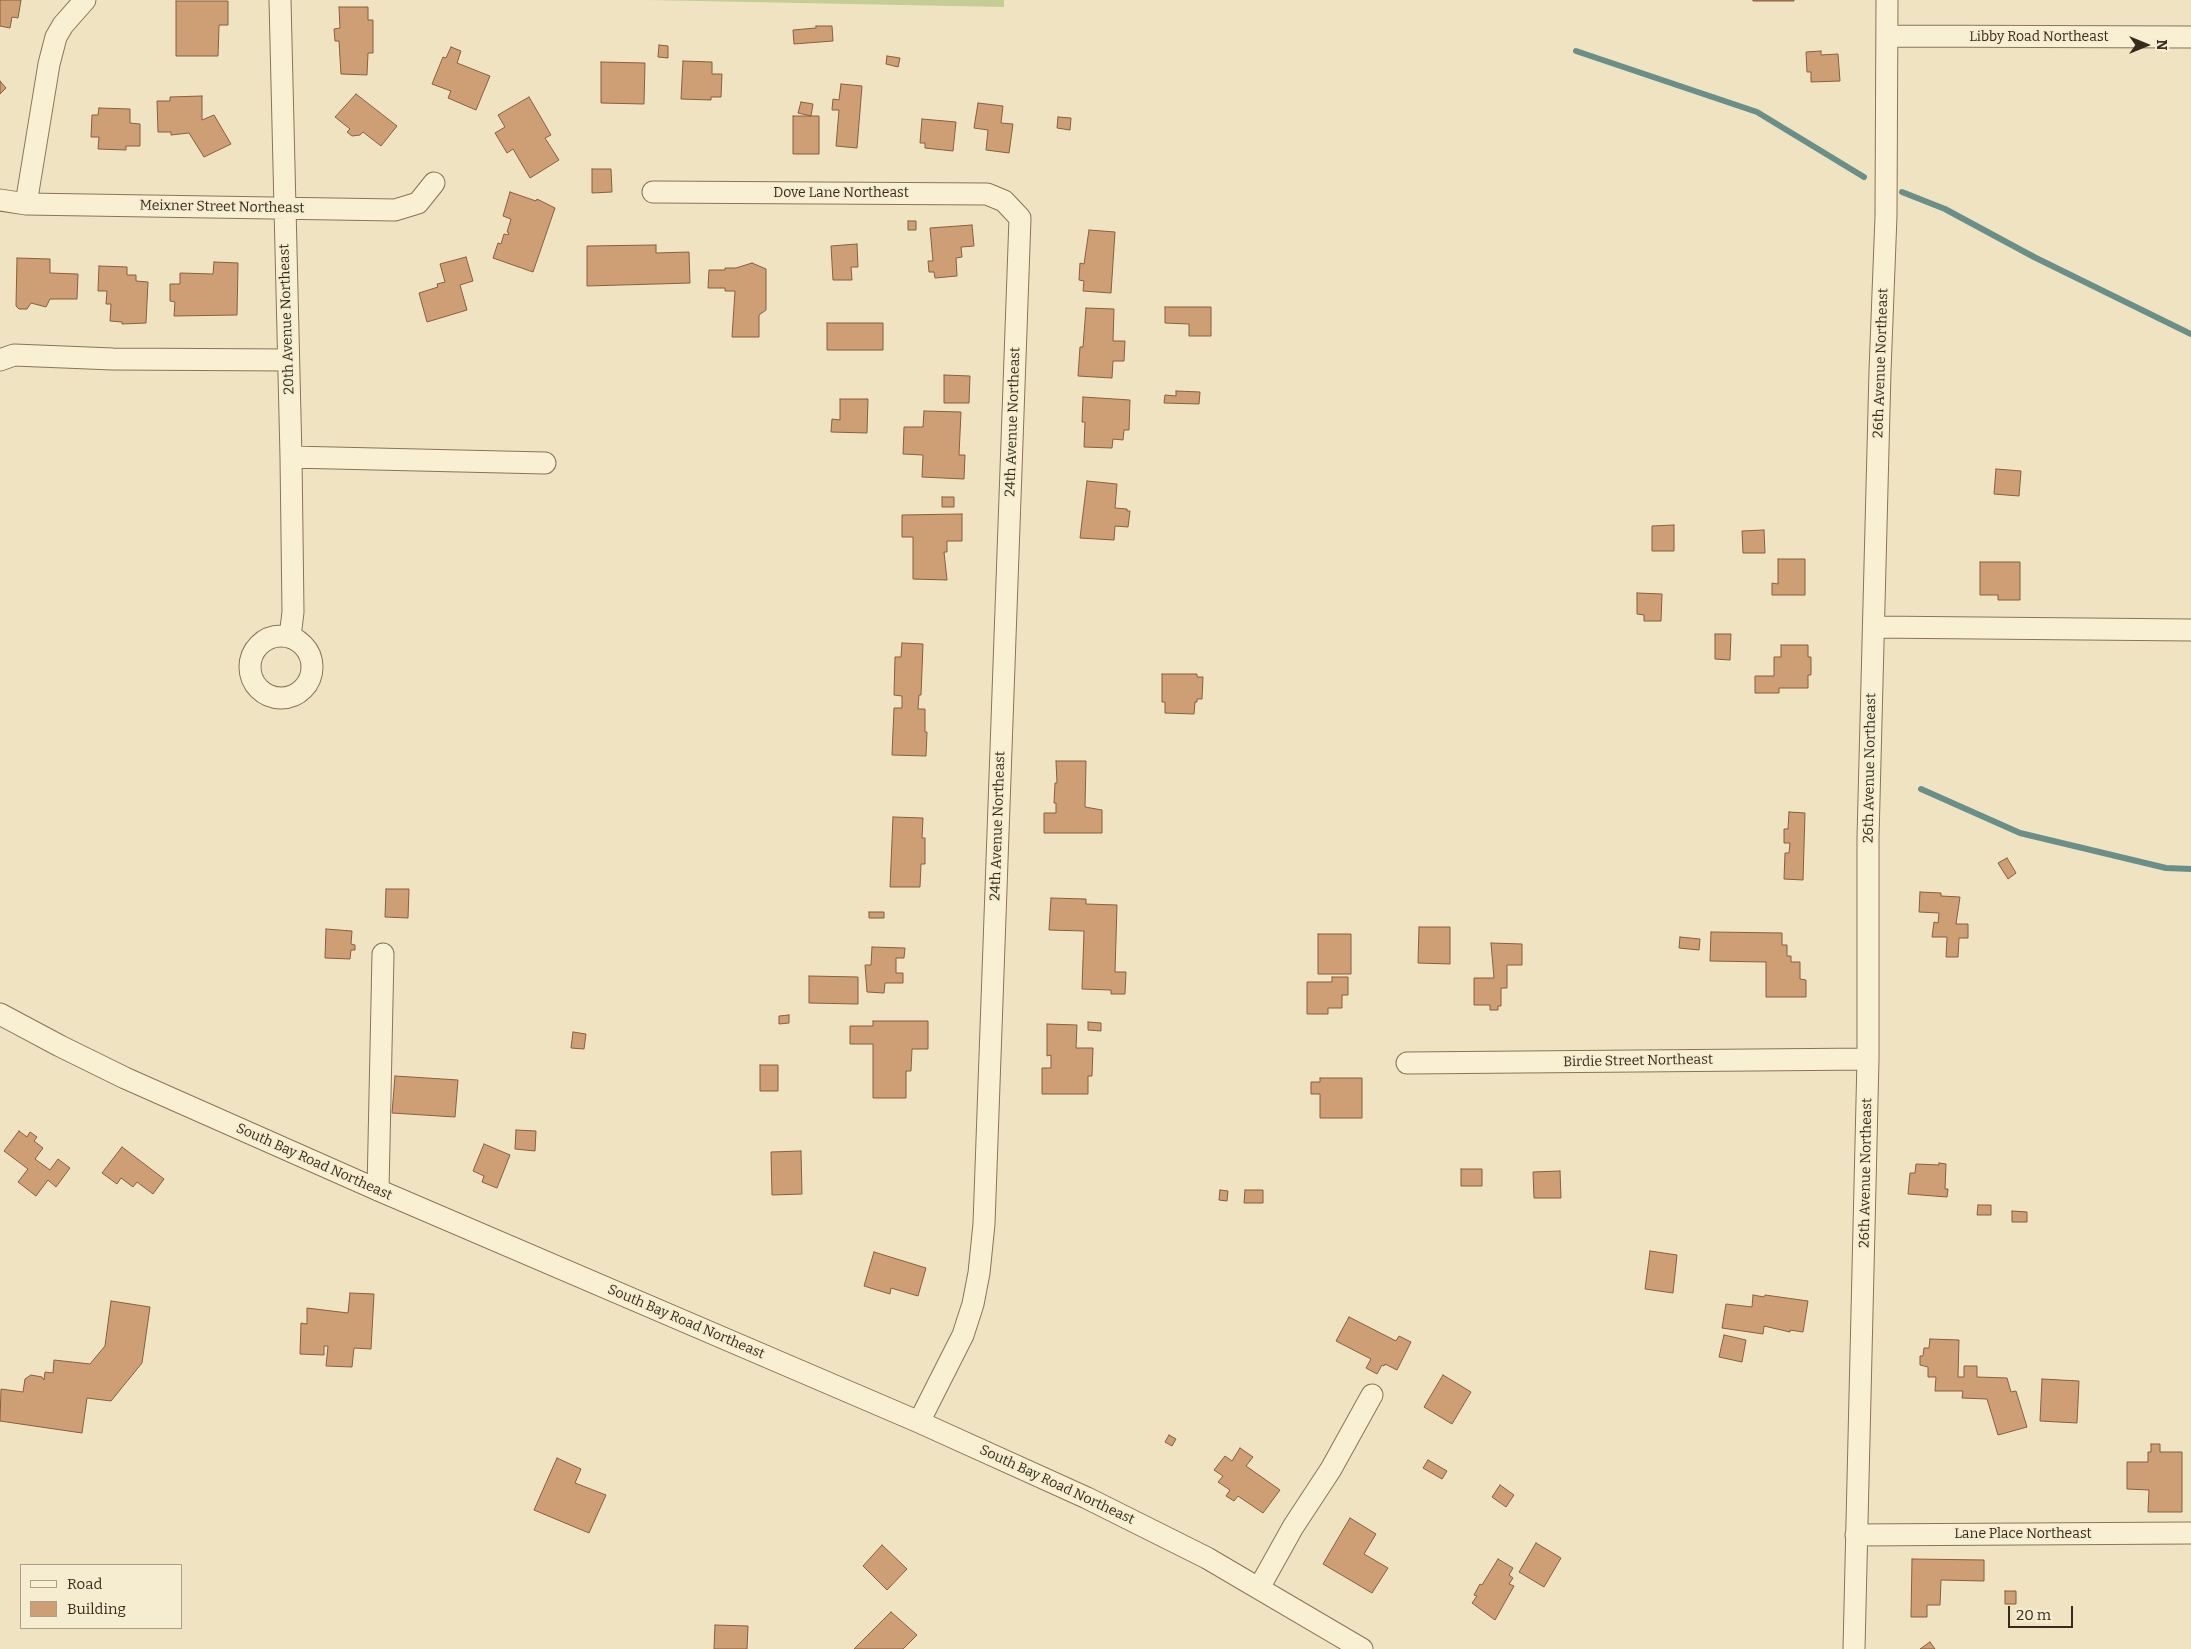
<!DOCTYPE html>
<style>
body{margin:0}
#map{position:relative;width:2191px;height:1649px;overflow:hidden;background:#efe3c1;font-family:Bitter,serif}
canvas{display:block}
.legend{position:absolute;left:20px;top:1564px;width:162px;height:65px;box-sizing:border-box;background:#f6edd0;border:1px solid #aa9f88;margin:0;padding:6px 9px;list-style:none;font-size:15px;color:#382b1d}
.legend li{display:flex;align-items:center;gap:10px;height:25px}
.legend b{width:25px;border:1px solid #aa9f88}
.north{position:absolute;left:2121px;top:20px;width:50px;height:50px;-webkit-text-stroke:4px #f6edd0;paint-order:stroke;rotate:90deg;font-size:14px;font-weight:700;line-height:20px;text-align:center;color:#382b1d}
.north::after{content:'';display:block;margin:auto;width:18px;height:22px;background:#382b1d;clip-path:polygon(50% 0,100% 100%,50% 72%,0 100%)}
.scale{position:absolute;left:2008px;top:1606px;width:65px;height:22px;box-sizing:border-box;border:2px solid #382b1d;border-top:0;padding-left:6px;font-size:15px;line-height:18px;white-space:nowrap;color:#382b1d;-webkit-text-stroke:4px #f6edd0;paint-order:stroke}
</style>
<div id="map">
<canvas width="2191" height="1649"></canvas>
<ul class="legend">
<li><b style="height:6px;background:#f9f0d4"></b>Road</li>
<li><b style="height:14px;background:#ce9f75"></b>Building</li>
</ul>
<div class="north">N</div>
<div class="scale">20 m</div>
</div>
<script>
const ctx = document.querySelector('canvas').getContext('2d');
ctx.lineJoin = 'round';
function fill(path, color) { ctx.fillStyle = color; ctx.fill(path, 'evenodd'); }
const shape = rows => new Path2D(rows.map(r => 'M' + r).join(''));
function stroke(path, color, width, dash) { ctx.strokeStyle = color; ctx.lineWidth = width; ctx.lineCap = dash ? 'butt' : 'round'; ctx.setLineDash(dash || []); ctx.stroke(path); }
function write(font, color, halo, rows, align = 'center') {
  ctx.font = font + ' Bitter,serif'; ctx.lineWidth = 4; ctx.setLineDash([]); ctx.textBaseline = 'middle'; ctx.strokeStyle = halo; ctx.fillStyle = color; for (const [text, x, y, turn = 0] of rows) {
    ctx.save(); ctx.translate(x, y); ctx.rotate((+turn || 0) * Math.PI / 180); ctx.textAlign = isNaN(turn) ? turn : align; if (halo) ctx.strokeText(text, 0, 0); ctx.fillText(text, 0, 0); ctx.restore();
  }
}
fill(shape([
 [647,0,1004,0,1004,7]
]), '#c4cd94');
stroke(shape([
 [1576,51,1757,112,1864,177],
 [1902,192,1945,209,2034,257,2191,334],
 [1921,789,2020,833,2166,868,2191,869]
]), '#6a8f88', 6);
const building = shape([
 [0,0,21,0,18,18,12,17,10,28,0,26,0,0],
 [1753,0,1794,0,1794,1,1753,1,1753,0],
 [176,1,228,1,228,25,219,25,218,56,176,56,176,1],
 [339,7,368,7,368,20,373,20,373,53,368,53,367,75,341,74,339,41,335,41,334,29,340,28,339,7],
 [816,26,832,26,833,41,794,44,793,30,816,28,816,26],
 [659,45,668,46,668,58,658,57,659,45],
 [451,47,461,51,457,63,490,76,476,110,448,98,451,91,432,84,443,57,446,58,451,47],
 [1821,51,1821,55,1838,54,1840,81,1811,82,1811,72,1807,72,1806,52,1821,51],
 [887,56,900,58,898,67,886,64,887,56],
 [683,61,712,62,712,74,722,74,721,97,711,97,711,100,681,99,683,61],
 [601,62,645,63,644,104,601,103,601,62],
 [0,81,6,88,0,94,0,81],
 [841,84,862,86,857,148,836,146,839,110,832,110,833,99,839,100,841,84],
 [356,94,397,126,381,146,363,132,360,135,352,136,347,132,350,129,335,117,356,94],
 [202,96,202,120,214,115,231,144,204,157,189,133,171,135,171,132,158,132,157,101,170,101,170,97,202,96],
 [529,97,551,135,545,138,559,160,530,178,513,149,507,153,495,133,505,127,498,115,529,97],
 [801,102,813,104,811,116,798,113,801,102],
 [978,103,1003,106,1001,123,1013,124,1009,153,986,150,988,130,974,128,978,103],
 [99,108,130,109,130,123,140,124,140,146,126,146,126,150,98,149,99,137,91,137,92,115,98,115,99,108],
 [793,116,819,116,819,154,793,154,793,116],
 [1058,117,1071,118,1070,130,1057,128,1058,117],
 [922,119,956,122,953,151,925,148,925,143,920,143,922,119],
 [592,169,611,169,612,192,592,193,592,169],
 [510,192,536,201,537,199,555,208,533,272,493,258,498,243,501,244,504,234,508,235,509,233,507,232,511,219,503,216,510,192],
 [908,221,916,221,916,230,908,230,908,221],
 [972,225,974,246,961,247,962,257,956,258,957,276,935,278,934,272,929,272,928,261,933,261,930,228,972,225],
 [1089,230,1115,232,1111,293,1083,291,1084,281,1079,280,1080,263,1084,264,1089,230],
 [857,244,858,267,851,267,852,280,833,280,831,246,857,244],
 [656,245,656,253,689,252,690,283,587,286,587,246,656,245],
 [466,257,473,281,460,285,467,310,427,322,419,293,438,287,437,284,445,282,440,264,466,257],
 [17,258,50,259,50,273,78,274,77,299,50,299,46,307,31,303,27,309,19,309,16,306,17,258],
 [214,262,238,263,237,315,174,316,175,302,170,301,170,284,180,284,180,273,213,274,214,262],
 [752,263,766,269,766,310,759,315,759,337,732,337,735,291,725,291,725,288,708,288,709,270,725,270,725,268,736,268,752,263],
 [99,266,127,267,127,275,136,275,136,281,148,282,146,323,122,324,122,322,110,321,111,304,106,304,107,291,98,291,99,266],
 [1165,307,1211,307,1211,336,1189,336,1189,324,1165,323,1165,307],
 [1086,308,1114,309,1113,341,1125,341,1124,361,1113,361,1112,378,1078,376,1080,347,1083,347,1086,308],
 [827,323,883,323,883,350,827,350,827,323],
 [944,375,970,376,969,403,944,403,944,375],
 [1176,391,1200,392,1199,404,1164,403,1165,395,1176,396,1176,391],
 [1083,397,1130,400,1129,430,1124,430,1123,440,1113,439,1112,448,1084,447,1085,422,1082,422,1083,397],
 [840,399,868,399,867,433,831,432,832,419,840,420,840,399],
 [924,411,961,412,959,455,965,455,964,479,922,477,923,455,903,454,904,427,923,427,924,411],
 [1996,469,2021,471,2019,496,1994,494,1996,469],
 [1087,481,1117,484,1115,508,1127,509,1127,511,1130,511,1128,527,1115,526,1114,540,1080,538,1087,481],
 [942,497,954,497,954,507,942,507,942,497],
 [962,514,962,541,947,541,947,552,944,552,947,580,913,579,913,537,902,537,902,515,962,514],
 [1674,525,1674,551,1652,551,1652,526,1674,525],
 [1764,530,1765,553,1743,553,1742,531,1764,530],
 [1778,559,1805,559,1805,595,1772,595,1772,583,1778,584,1778,559],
 [1980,562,2020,562,2020,600,1998,600,1998,595,1980,595,1980,562],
 [1637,593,1662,594,1661,621,1644,621,1644,615,1637,614,1637,593],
 [1715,634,1731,634,1730,660,1715,659,1715,634],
 [902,643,923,644,921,695,919,695,918,709,925,709,925,732,927,732,926,756,892,755,894,708,902,708,902,696,894,695,895,657,901,657,902,643],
 [1781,645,1808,645,1808,657,1811,657,1811,675,1808,675,1808,688,1779,688,1779,693,1755,693,1755,676,1774,676,1774,657,1781,657,1781,645],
 [1162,674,1197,674,1197,677,1203,677,1202,699,1197,699,1197,702,1195,702,1194,714,1165,713,1165,702,1162,702,1162,674],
 [1056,761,1086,761,1085,807,1102,810,1102,833,1044,833,1044,813,1056,813,1056,803,1054,803,1055,783,1057,783,1056,761],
 [1789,812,1805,813,1803,880,1784,879,1785,853,1789,853,1790,843,1784,843,1784,829,1788,829,1789,812],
 [893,817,923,818,922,838,925,838,925,864,921,864,920,887,890,887,893,817],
 [2007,858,2016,873,2008,879,1998,863,2007,858],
 [386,889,409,889,408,918,385,917,386,889],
 [1920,892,1941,893,1941,896,1960,897,1956,924,1968,924,1968,938,1959,938,1958,957,1946,957,1947,937,1932,937,1934,922,1938,923,1939,913,1919,912,1920,892],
 [1051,898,1086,899,1086,904,1117,905,1115,972,1126,972,1125,994,1111,994,1111,990,1082,989,1084,931,1049,930,1051,898],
 [869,912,884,912,884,918,869,918,869,912],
 [1419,927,1450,927,1450,964,1418,963,1419,927],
 [326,929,352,931,351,944,355,945,355,950,351,950,350,959,325,958,326,929],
 [1711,932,1782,933,1782,945,1787,945,1787,956,1791,956,1791,962,1800,962,1800,979,1806,980,1806,997,1766,997,1766,962,1710,961,1711,932],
 [1318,934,1351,934,1351,974,1318,974,1318,934],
 [1680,937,1700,939,1699,950,1679,948,1680,937],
 [1491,943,1522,944,1522,965,1507,965,1507,988,1501,988,1501,1006,1498,1006,1498,1010,1490,1010,1490,1005,1474,1005,1474,978,1494,978,1491,943],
 [872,947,905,948,904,958,896,958,896,973,903,973,903,983,885,983,884,993,867,992,865,965,871,965,872,947],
 [809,976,858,977,858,1004,809,1003,809,976],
 [1332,977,1348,977,1348,995,1342,995,1342,1008,1328,1008,1328,1014,1307,1014,1307,982,1332,982,1332,977],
 [789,1015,789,1023,779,1024,779,1016,789,1015],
 [873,1021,928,1021,928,1049,912,1049,911,1071,906,1071,906,1098,873,1098,873,1044,850,1044,850,1026,873,1026,873,1021],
 [1088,1022,1101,1023,1101,1031,1088,1030,1088,1022],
 [1047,1024,1077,1025,1076,1048,1093,1048,1092,1076,1088,1076,1088,1094,1042,1094,1042,1068,1051,1068,1051,1055,1047,1056,1047,1024],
 [573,1032,586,1034,584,1049,571,1048,573,1032],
 [760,1065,778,1065,778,1091,760,1091,760,1065],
 [395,1076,458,1080,455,1117,392,1113,395,1076],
 [1320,1078,1362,1078,1362,1118,1320,1118,1320,1094,1311,1094,1311,1082,1320,1082,1320,1078],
 [516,1130,536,1131,535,1151,515,1149,516,1130],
 [19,1131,27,1137,30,1132,37,1137,34,1141,43,1148,35,1159,50,1170,58,1159,70,1168,56,1187,48,1180,36,1196,18,1182,28,1169,4,1151,19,1131],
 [484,1144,510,1155,497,1188,482,1182,484,1176,473,1171,484,1144],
 [122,1147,164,1179,153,1194,137,1182,133,1187,121,1178,117,1184,102,1173,122,1147],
 [801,1151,802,1194,772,1195,771,1152,801,1151],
 [1939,1163,1946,1164,1945,1189,1948,1189,1947,1197,1908,1194,1910,1173,1915,1173,1916,1164,1939,1165,1939,1163],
 [1461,1169,1482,1169,1482,1186,1461,1186,1461,1169],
 [1560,1171,1561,1198,1534,1198,1533,1172,1560,1171],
 [1220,1190,1228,1191,1227,1201,1219,1200,1220,1190],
 [1245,1190,1263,1190,1263,1203,1244,1203,1245,1190],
 [1978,1205,1991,1205,1991,1215,1977,1215,1978,1205],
 [2012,1211,2027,1212,2027,1222,2012,1222,2012,1211],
 [1650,1251,1677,1255,1673,1293,1645,1289,1650,1251],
 [874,1252,926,1268,918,1296,891,1288,890,1294,864,1286,874,1252],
 [350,1293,374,1294,371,1349,354,1348,352,1367,326,1366,328,1346,324,1346,324,1355,300,1354,301,1323,307,1324,307,1308,348,1313,350,1293],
 [1753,1295,1764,1297,1765,1295,1808,1301,1803,1332,1790,1330,1790,1332,1764,1326,1763,1334,1722,1328,1726,1304,1752,1307,1753,1295],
 [111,1301,150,1307,142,1363,111,1401,87,1398,82,1433,0,1421,1,1389,23,1392,25,1379,31,1375,42,1377,44,1380,45,1372,53,1373,54,1360,90,1364,105,1346,111,1301],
 [1349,1317,1396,1341,1399,1336,1411,1342,1397,1370,1385,1364,1384,1366,1382,1365,1377,1374,1366,1368,1371,1359,1336,1341,1349,1317],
 [1724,1335,1746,1340,1742,1362,1719,1357,1724,1335],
 [1930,1339,1959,1340,1958,1377,1964,1377,1964,1366,1977,1366,1977,1377,2007,1378,2011,1392,2016,1391,2027,1427,1998,1435,1987,1399,1962,1398,1963,1391,1935,1391,1936,1377,1928,1377,1928,1367,1920,1365,1920,1356,1923,1356,1924,1348,1929,1348,1930,1339],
 [1443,1375,1471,1392,1452,1424,1424,1407,1443,1375],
 [2042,1379,2079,1381,2077,1423,2040,1421,2042,1379],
 [1169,1435,1176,1439,1172,1446,1165,1442,1169,1435],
 [2151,1444,2160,1444,2160,1452,2182,1452,2182,1512,2148,1512,2149,1490,2127,1489,2127,1462,2148,1462,2148,1452,2151,1452,2151,1444],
 [1240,1448,1253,1457,1246,1466,1280,1490,1263,1513,1238,1496,1234,1501,1226,1496,1230,1490,1218,1482,1223,1476,1214,1470,1225,1456,1232,1461,1240,1448],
 [557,1458,581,1469,575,1483,606,1495,589,1533,534,1510,557,1458],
 [1428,1460,1447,1471,1442,1479,1423,1468,1428,1460],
 [1500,1485,1514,1495,1506,1507,1492,1497,1500,1485],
 [1350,1518,1376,1534,1364,1554,1388,1568,1372,1593,1323,1564,1350,1518],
 [1536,1543,1561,1558,1544,1587,1519,1572,1536,1543],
 [882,1545,907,1569,887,1590,863,1566,882,1545],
 [1498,1559,1513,1568,1509,1575,1513,1578,1509,1584,1514,1586,1495,1620,1472,1603,1477,1596,1474,1595,1480,1584,1482,1585,1498,1559],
 [1912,1559,1984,1560,1984,1581,1941,1580,1940,1605,1927,1605,1927,1617,1911,1617,1912,1559],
 [2005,1591,2016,1591,2016,1604,2005,1604,2005,1591],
 [891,1612,917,1635,903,1649,854,1649,891,1612],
 [715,1625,748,1626,747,1649,714,1649,715,1625],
 [1930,1642,1935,1649,1920,1649,1930,1642]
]);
fill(building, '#ce9f75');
stroke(building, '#885f3d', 1);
const minor = shape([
 [280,0,291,457,293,612,290,637],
 [1887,36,2191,37],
 [653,192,987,194,1004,201,1020,218,984,1224,979,1273,973,1304,963,1335,919,1422],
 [0,200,26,204,395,210,418,203,434,183],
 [26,204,49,64,56,37,63,25,85,0],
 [0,360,14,355,113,359,288,360],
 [291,457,545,463],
 [1874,627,2191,630],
 '250 667a31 31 0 1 1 62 0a31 31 0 1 1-62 0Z',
 [0,1014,60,1046,125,1078,378,1190,919,1422,1087,1498,1207,1558,1362,1649],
 [1407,1063,1868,1059],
 [378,1190,383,954],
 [1856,1535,2191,1533],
 [1259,1588,1293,1527,1331,1469,1372,1395],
 [1854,1649,1868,1059,1868,838,1880,371,1886,216,1887,0]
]);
stroke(minor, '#897458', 23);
stroke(minor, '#f9f0d4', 21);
write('14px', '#382b1d', '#f6edd0', [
 ["Libby Road Northeast",2039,37],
 ["Dove Lane Northeast",841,193],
 ["Meixner Street Northeast",222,207,1],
 ["20th Avenue Northeast",287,319,-92],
 ["26th Avenue Northeast",1881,363,-88],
 ["24th Avenue Northeast",1013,422,-88],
 ["26th Avenue Northeast",1870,768,-89],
 ["24th Avenue Northeast",998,826,-88],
 ["Birdie Street Northeast",1638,1061,-1],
 ["South Bay Road Northeast",314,1162,24],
 ["26th Avenue Northeast",1866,1173,-89],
 ["South Bay Road Northeast",686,1322,23],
 ["South Bay Road Northeast",1057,1485,25],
 ["Lane Place Northeast",2023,1534]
]);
</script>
